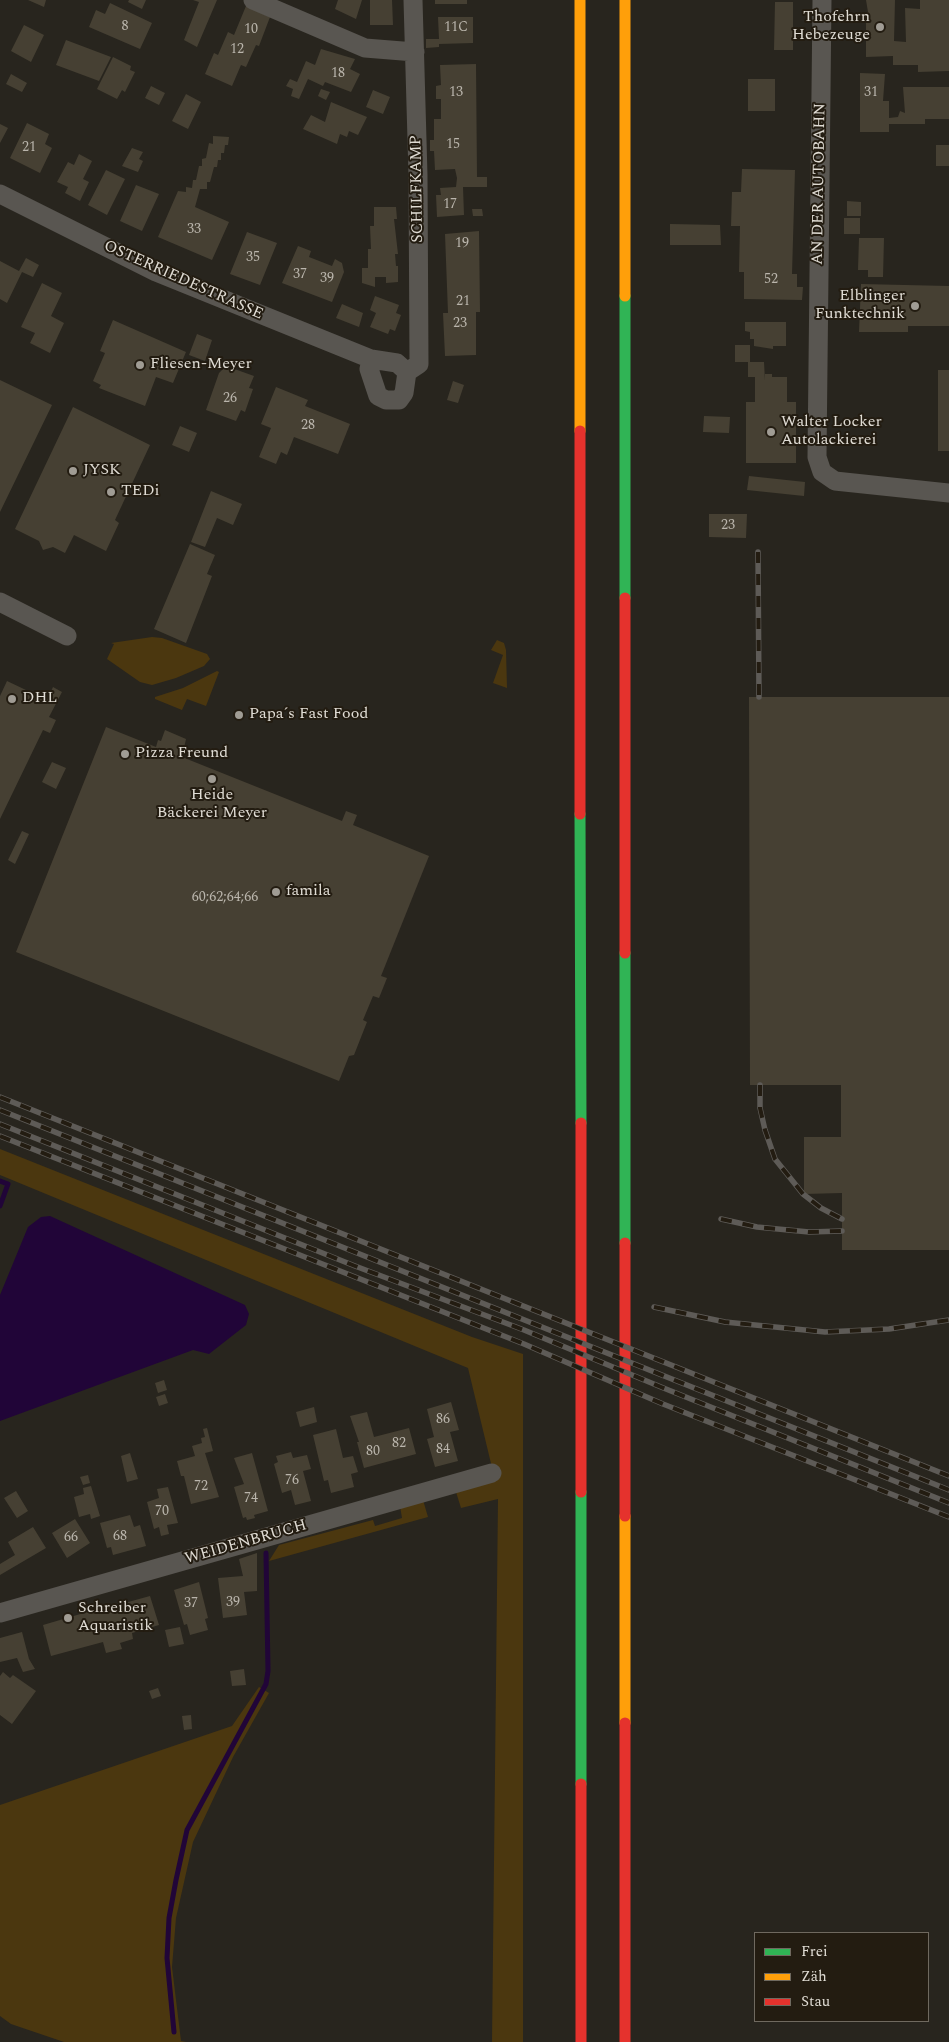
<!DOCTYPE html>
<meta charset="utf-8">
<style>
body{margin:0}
#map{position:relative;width:949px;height:2042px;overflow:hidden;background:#28251e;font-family:Spectral,serif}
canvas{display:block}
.legend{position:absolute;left:754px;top:1932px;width:175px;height:90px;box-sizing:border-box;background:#231c11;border:1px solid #6f695f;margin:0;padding:6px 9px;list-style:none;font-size:15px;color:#e0dcd4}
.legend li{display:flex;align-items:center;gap:10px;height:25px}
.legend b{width:25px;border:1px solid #6f695f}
</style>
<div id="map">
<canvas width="949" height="2042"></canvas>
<ul class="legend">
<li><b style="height:6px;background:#30b455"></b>Frei</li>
<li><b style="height:6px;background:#ff9f0a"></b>Zäh</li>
<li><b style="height:6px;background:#e5322d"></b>Stau</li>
</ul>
</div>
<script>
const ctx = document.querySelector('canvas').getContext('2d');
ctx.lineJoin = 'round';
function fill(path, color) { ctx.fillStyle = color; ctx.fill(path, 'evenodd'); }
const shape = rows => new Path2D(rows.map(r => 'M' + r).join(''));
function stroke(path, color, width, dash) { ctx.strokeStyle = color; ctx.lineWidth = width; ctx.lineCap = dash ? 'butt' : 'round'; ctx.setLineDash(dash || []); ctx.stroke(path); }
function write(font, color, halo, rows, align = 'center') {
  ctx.font = font + ' Spectral,serif'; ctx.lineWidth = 4; ctx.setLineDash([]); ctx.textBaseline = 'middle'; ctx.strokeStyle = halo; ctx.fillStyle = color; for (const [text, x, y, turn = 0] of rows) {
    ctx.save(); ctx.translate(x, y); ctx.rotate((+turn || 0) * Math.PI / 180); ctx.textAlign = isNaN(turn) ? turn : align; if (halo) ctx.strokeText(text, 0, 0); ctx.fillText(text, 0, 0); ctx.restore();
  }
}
fill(shape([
 [152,637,162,638,207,654,210,659,204,666,176,678,152,685,140,682,107,659,114,644,111,643],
 [497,640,504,643,506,650,507,688,493,683,503,655,491,650],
 [217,671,219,672,206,706,187,699,182,710,155,699,155,697,183,688],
 [0,1149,472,1337,523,1354,523,2042,492,2042,498,1499,461,1508,456,1492,495,1480,468,1368,0,1175],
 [423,1500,428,1517,269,1561,279,1545,373,1520,375,1526,402,1518,400,1506],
 [259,1687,269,1693,233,1757,193,1842,176,1918,172,1967,181,2041,186,2042,64,2042,11,2024,0,2016,0,1805,232,1726]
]), '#4b370f');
fill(shape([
 [50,1216,245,1305,249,1314,246,1325,209,1354,193,1350,0,1421,0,1295,28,1227,41,1217]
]), '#210538');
stroke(shape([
 [0,1181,8,1184,0,1206],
 [174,2032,167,1958,169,1918,176,1880,187,1830,266,1684,268,1671,266,1553]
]), '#210538', 5);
fill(shape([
 [28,0,46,0,44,7],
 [129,0,146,0,142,9,128,2],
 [193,0,217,0,197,47,184,40,199,2],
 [338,0,362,0,356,19,335,9],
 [370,0,392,0,393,25,370,25],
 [435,0,467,0,467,4,435,4],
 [866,0,895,0,894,41,906,42,905,8,920,9,920,0,949,0,949,71,918,72,918,65,893,65,893,56,866,57,866,12,868,12],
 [775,2,793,2,793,50,774,50],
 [110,3,152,23,140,49,89,27,96,10,105,14],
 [246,6,270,17,259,46,256,45,246,67,241,65,232,86,205,74,214,53,218,55,228,32,234,35],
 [438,17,473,17,473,43,439,44,439,47,426,48,426,39,439,39],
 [24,25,44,35,31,62,11,51],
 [66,40,111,57,99,81,56,65],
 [321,49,355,59,350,69,360,74,351,92,325,82,323,86,308,79,299,99,291,96,293,89,286,86,290,79,297,82,306,61,315,65],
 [113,57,131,66,130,70,135,72,125,92,122,90,117,99,97,89],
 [476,64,477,177,487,177,487,187,463,187,464,215,437,217,436,195,441,195,440,188,456,187,457,178,455,169,435,170,434,151,430,151,430,140,434,140,434,119,441,119,441,99,436,99,436,86,441,85,440,65],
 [860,73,885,74,883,101,889,101,889,118,898,117,900,111,905,113,903,87,949,87,949,119,925,119,925,124,889,124,889,132,860,132],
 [11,74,27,83,22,92,6,84],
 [748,79,775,79,775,111,748,111],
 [151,86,165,93,159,105,145,98],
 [321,89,330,92,326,100,318,96],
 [373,90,390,97,383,114,366,107],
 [186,94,201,102,188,129,172,121],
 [331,102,367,117,358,135,349,131,347,137,340,134,337,144,303,129,311,115,325,122],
 [27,123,49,134,45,144,52,148,40,173,10,158],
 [0,124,8,128,0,143],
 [213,136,229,137,228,145,225,145,224,153,221,153,221,160,218,160,217,167,214,167,210,182,207,182,207,189,200,189,195,207,229,222,212,260,158,237,178,191,186,192,186,187,192,188,193,180,196,180,199,166,202,166,202,159,206,158,209,143,213,144],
 [936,145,949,145,949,166,936,166],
 [132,148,143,152,139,159,143,161,138,172,122,166],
 [79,154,92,161,83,179,89,182,80,201,65,193,68,187,57,182,68,162,74,165],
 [742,169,795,170,792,274,797,274,797,287,803,287,802,300,744,299,744,272,739,272,740,226,731,226,732,192,741,192],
 [106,170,125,179,107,215,88,205],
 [136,185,159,194,142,231,120,221],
 [847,201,861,202,861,216,847,216],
 [374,207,396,207,397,219,394,219,398,254,395,254,396,266,398,266,398,282,386,283,386,277,375,277,375,287,362,283,362,268,368,268,368,249,371,249,370,226,374,226],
 [472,209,482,209,483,216,473,216],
 [844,218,860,218,860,234,844,234],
 [670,224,720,225,721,245,670,245],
 [479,231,480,312,476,312,476,355,445,356,443,313,448,313,445,234],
 [247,232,277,243,260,285,230,274],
 [859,238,884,238,883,277,868,277,868,270,858,270],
 [298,246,311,251,309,257,332,266,335,259,342,263,344,272,332,302,282,283],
 [26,258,39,265,33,277,22,272,7,303,0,299,0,261,19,271],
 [42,283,62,293,51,316,64,323,50,353,30,343,35,333,21,327],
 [861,284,949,286,949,326,908,326,908,332,859,332],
 [375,296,399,305,396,313,401,315,395,331,390,329,388,334,370,327,376,313,370,310],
 [342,304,363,313,359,327,336,318],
 [113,320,186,352,173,383,156,377,145,406,99,388,101,385,93,381,105,353,100,351],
 [745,322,786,322,786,346,773,346,773,349,754,346,754,339,750,339,750,332,745,331],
 [197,334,212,340,205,361,189,355],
 [735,345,750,345,750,362,764,362,765,381,765,374,772,374,772,377,787,377,787,402,796,402,796,463,746,463,746,402,755,402,755,377,748,377,748,362,735,362],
 [226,366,254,376,249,388,253,389,245,412,241,410,236,421,206,410,219,373],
 [938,370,949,370,949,451,938,451],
 [0,380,52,405,0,512],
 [453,381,464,385,458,403,447,400],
 [276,387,308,400,305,406,350,424,338,454,294,437,287,455,281,452,276,464,259,457,271,428,261,424],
 [73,407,150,445,115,520,119,523,106,551,74,535,65,553,53,547,43,550,39,541,15,529],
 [704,416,730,417,729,433,703,432],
 [180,426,197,433,189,452,172,445],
 [749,476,805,482,804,496,747,490],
 [211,491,242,504,233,525,217,518,205,547,191,542],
 [709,514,747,514,746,538,709,537],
 [190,544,215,555,207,574,212,576,186,643,154,629],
 [7,681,47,700,53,687,62,692,49,717,56,720,50,733,43,730,0,819,0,696],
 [749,697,949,697,949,1250,842,1250,842,1193,804,1194,804,1137,841,1137,841,1085,750,1085],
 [106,727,156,747,158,740,161,741,165,730,186,739,182,757,342,821,346,811,357,815,353,825,429,856,381,976,387,978,379,998,373,996,363,1020,367,1022,354,1055,349,1056,339,1081,16,952],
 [52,762,66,768,56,789,42,782],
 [22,831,29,834,15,864,8,860],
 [164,1380,167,1390,158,1393,155,1383],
 [165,1394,168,1403,159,1406,156,1397],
 [451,1402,459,1430,450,1432,458,1461,435,1467,427,1439,434,1437,427,1409],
 [314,1407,317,1422,300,1427,296,1412],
 [367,1412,374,1437,409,1428,416,1454,364,1468,357,1442,359,1442,350,1416],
 [207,1428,213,1451,205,1453,219,1497,191,1504,184,1476,181,1476,177,1461,195,1456,192,1446,202,1443,201,1438,205,1437,203,1429],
 [336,1429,343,1458,353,1456,358,1472,351,1474,354,1487,331,1493,328,1480,324,1481,313,1435],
 [291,1452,293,1458,307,1455,311,1469,303,1471,311,1501,295,1505,291,1490,282,1493,274,1464,278,1462,276,1456],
 [130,1453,138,1479,127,1482,121,1456],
 [252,1453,268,1511,254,1515,255,1518,247,1520,246,1517,243,1518,234,1487,244,1484,234,1458],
 [88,1475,90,1483,83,1485,80,1477],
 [91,1486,100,1516,91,1519,90,1514,79,1517,74,1497,84,1494,83,1488],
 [168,1487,178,1523,167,1525,169,1534,161,1536,159,1527,154,1529,147,1502,159,1498,157,1489],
 [16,1491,28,1511,17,1518,4,1498],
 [130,1515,134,1527,140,1525,146,1546,113,1555,111,1547,107,1548,100,1523],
 [75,1519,90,1543,67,1558,52,1533],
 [33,1527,46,1548,0,1575,0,1564,15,1555,8,1542],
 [257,1553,257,1591,244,1592,247,1615,223,1618,218,1578,243,1576,239,1559],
 [199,1582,208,1618,205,1619,208,1630,190,1635,187,1624,184,1625,174,1590],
 [150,1596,159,1625,132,1633,133,1639,120,1643,122,1649,106,1653,103,1642,51,1656,43,1625,94,1610,95,1613,111,1609,110,1607],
 [180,1627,184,1644,169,1647,165,1630],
 [22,1632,29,1659,35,1669,23,1672,17,1658,0,1662,0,1638],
 [244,1669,246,1685,232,1686,230,1671],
 [3,1672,10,1678,13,1675,36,1691,12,1724,0,1715,0,1676],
 [158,1688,161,1696,152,1699,149,1691],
 [191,1715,192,1729,184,1730,182,1716]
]), '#464033');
stroke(shape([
 [253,0,365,48,415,52],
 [822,0,817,457,822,472,835,481,949,493],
 [0,194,156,272,371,359,397,363,407,372,404,393,399,400,386,400,378,396,369,369,371,359],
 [407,372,419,364,418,175,413,0],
 [0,602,67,636],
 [0,1613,492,1473]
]), '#595651', 19);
stroke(shape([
 [625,296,625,598],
 [580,814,581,1123],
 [625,953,625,1243],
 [581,1492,581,1784]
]), '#30b455', 11);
stroke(shape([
 [580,0,580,431],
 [625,0,625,296],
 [625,1516,625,1723]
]), '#ff9f0a', 11);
stroke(shape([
 [580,431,580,814],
 [625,598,625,953],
 [581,1123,581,1492],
 [625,1243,625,1516],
 [625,1723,625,2042],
 [581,1784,581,2042]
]), '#e5322d', 11);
const rail = shape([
 [758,552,759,697],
 [760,1085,760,1108,765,1130,775,1159,803,1194,821,1208,842,1219],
 [0,1097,949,1476],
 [0,1110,949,1490],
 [0,1124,355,1266,524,1330,661,1387,949,1503],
 [0,1136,524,1344,663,1404,949,1517],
 [721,1219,757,1227,809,1232,842,1231],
 [654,1307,725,1322,825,1332,889,1329,949,1320]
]);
stroke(rail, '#5e5b57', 5.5);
stroke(rail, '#231c11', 4, [11]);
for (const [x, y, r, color] of [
 [880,27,5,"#a09c94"],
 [915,306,5,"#a09c94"],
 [140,365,5,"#a09c94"],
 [771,432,5,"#a09c94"],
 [73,471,5,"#a09c94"],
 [111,492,5,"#a09c94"],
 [12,699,5,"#a09c94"],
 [239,715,5,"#a09c94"],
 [125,754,5,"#a09c94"],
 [212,779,5,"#a09c94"],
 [276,892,5,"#a09c94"],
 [68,1618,5,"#a09c94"]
]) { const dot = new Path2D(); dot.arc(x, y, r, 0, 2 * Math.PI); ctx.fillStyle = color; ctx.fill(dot); stroke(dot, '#231c11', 2); }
write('14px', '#bab5ac', null, [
 ["8",125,27],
 ["11C",456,28],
 ["10",251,30],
 ["12",237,50],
 ["18",338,74],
 ["13",456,93],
 ["31",871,93],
 ["15",453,145],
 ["21",29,148],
 ["17",450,205],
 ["33",194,230],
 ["19",462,244],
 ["35",253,258],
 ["37",300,275],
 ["39",327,279],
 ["52",771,280],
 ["21",463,302],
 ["23",460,324],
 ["26",230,399],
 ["28",308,426],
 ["23",728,526],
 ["60;62;64;66",225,898],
 ["86",443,1420],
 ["82",399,1444],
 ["84",443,1450],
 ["80",373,1452],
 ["76",292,1481],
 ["72",201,1487],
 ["74",251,1499],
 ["70",162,1512],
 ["68",120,1537],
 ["66",71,1538],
 ["39",233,1603],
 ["37",191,1604]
]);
write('16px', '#e0dcd4', '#231c11', [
 ["Thofehrn",870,18,"right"],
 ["Hebezeuge",870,36,"right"],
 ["Elblinger",905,297,"right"],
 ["Funktechnik",905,315,"right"],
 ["Fliesen-Meyer",150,365],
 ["Walter Locker",781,423],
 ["Autolackierei",781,441],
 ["JYSK",83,471],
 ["TEDi",121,492],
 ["DHL",22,699],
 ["Papa´s Fast Food",249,715],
 ["Pizza Freund",135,754],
 ["Heide",212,796,"center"],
 ["Bäckerei Meyer",212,814,"center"],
 ["famila",286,892],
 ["Schreiber",78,1609],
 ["Aquaristik",78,1627]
], 'left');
write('16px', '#e0dcd4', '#231c11', [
 ["AN DER AUTOBAHN",820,184,-89],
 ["SCHILFKAMP",418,189,-91],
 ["OSTERRIEDESTRASSE",183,281,24],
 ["WEIDENBRUCH",246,1543,-16]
]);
</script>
